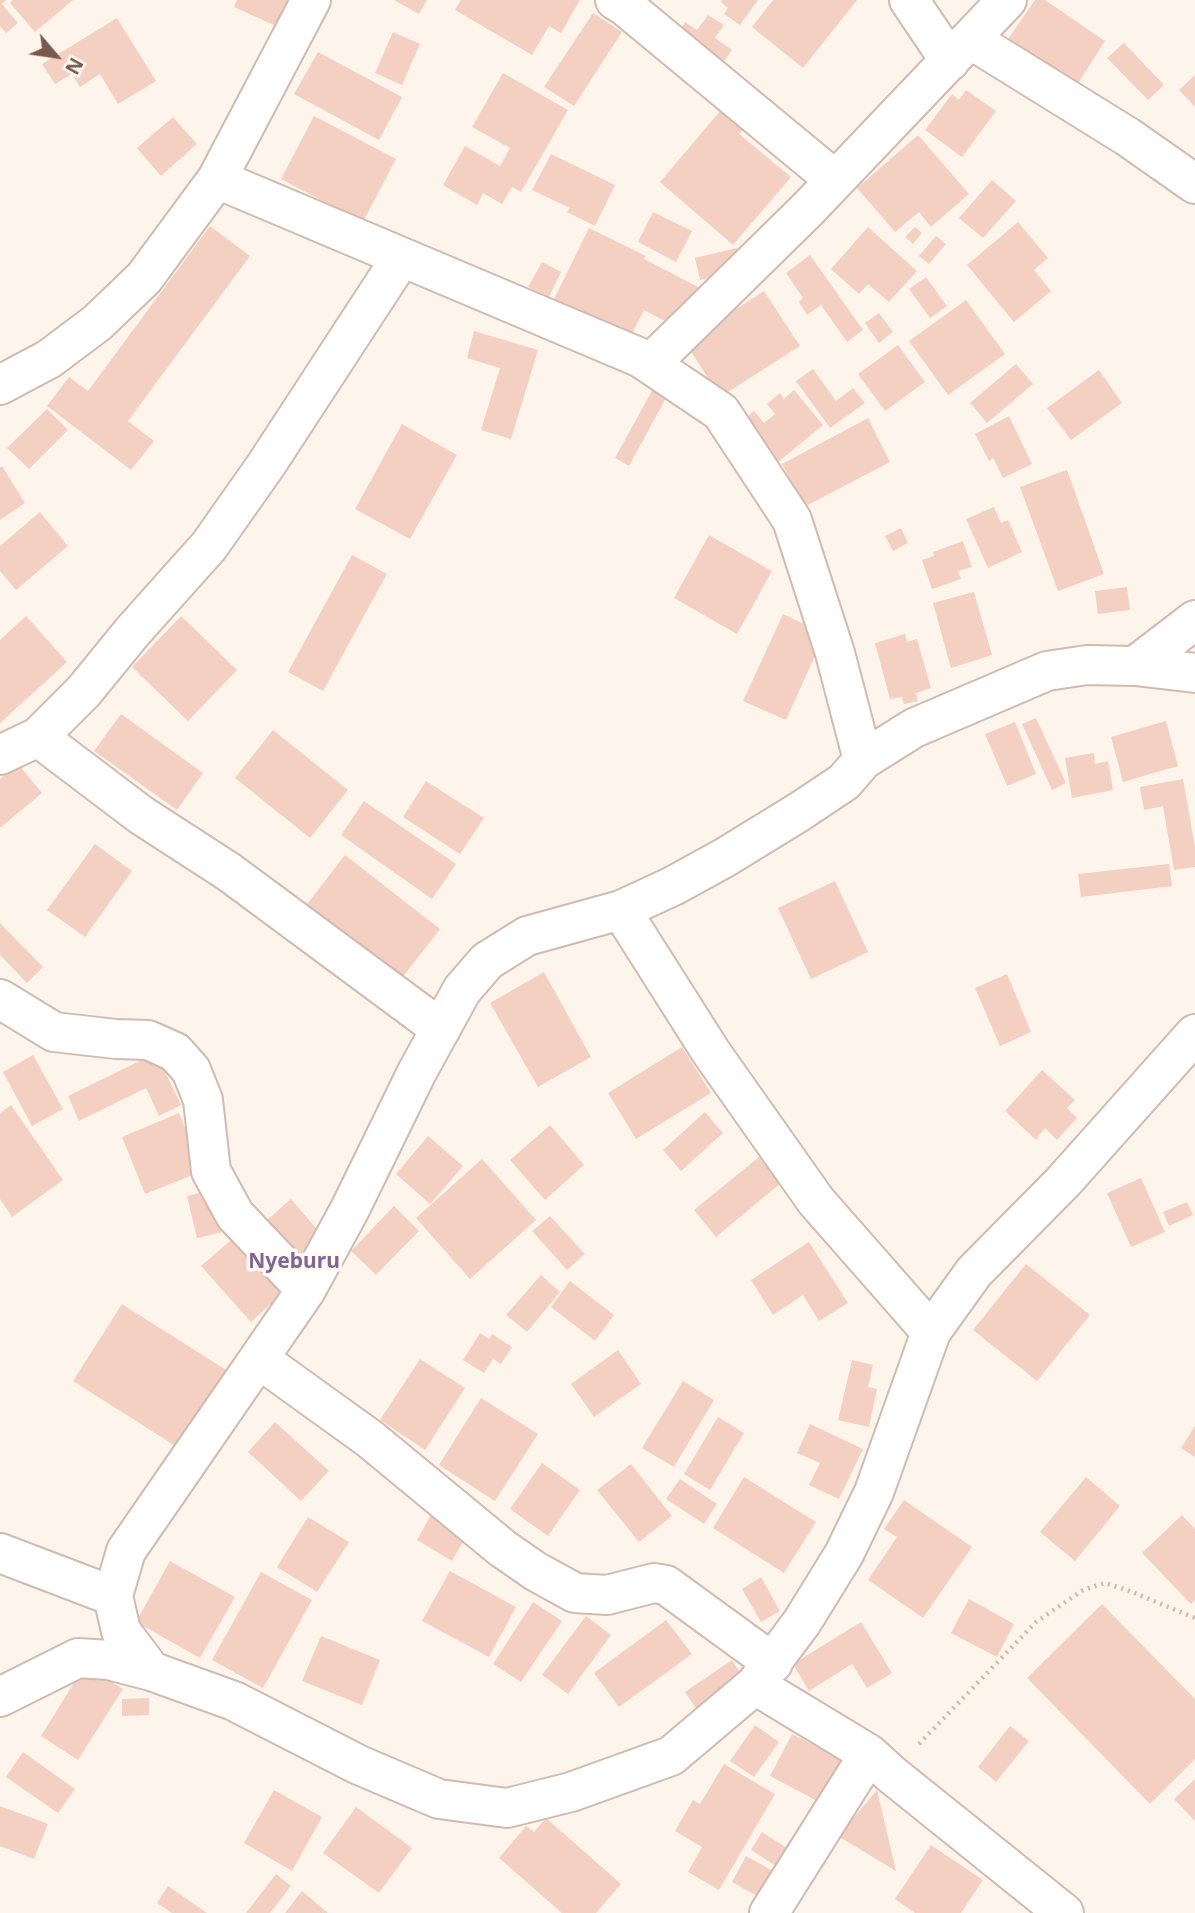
<!DOCTYPE html>
<style>
body{margin:0}
#map{position:relative;width:1195px;height:1913px;overflow:hidden;background:#fdf4eb;font-family:"Noto Sans",sans-serif}
canvas{display:block}
.north{position:absolute;left:21px;top:21px;width:70px;height:70px;-webkit-text-stroke:5px #fff9f2;paint-order:stroke;rotate:119deg;font-size:19px;font-weight:700;line-height:28px;text-align:center;color:#7a584c}
.north::after{content:'';display:block;margin:auto;width:24px;height:32px;background:#7a584c;clip-path:polygon(50% 0,100% 100%,50% 72%,0 100%)}
</style>
<div id="map">
<canvas width="1195" height="1913"></canvas>
<div class="north">N</div>
</div>
<script>
const ctx = document.querySelector('canvas').getContext('2d');
ctx.lineJoin = 'round';
function fill(path, color) { ctx.fillStyle = color; ctx.fill(path, 'evenodd'); }
const shape = rows => new Path2D(rows.map(r => 'M' + r).join(''));
function stroke(path, color, width, dash) { ctx.strokeStyle = color; ctx.lineWidth = width; ctx.lineCap = dash ? 'butt' : 'round'; ctx.setLineDash(dash || []); ctx.stroke(path); }
function write(font, color, halo, rows, align = 'center') {
  ctx.font = font + ' "Noto Sans",sans-serif'; ctx.lineWidth = 7; ctx.setLineDash([]); ctx.textBaseline = 'middle'; ctx.strokeStyle = halo; ctx.fillStyle = color; for (const [text, x, y, turn = 0] of rows) {
    ctx.save(); ctx.translate(x, y); ctx.rotate((+turn || 0) * Math.PI / 180); ctx.textAlign = isNaN(turn) ? turn : align; if (halo) ctx.strokeText(text, 0, 0); ctx.fillText(text, 0, 0); ctx.restore();
  }
}
fill(shape([
 [0,0,6,0,2,4,18,23,6,33,0,26],
 [13,0,73,0,35,32,10,3],
 [237,0,301,0,287,31,234,7],
 [394,0,427,0,419,14],
 [461,0,580,0,561,33,549,26,532,55,455,10],
 [722,0,758,0,740,25,724,14,728,8,721,2],
 [773,0,857,0,803,68,752,27],
 [1035,0,1045,0,1105,41,1075,88,1006,42],
 [593,13,622,32,574,106,544,87],
 [708,15,724,25,715,38,732,50,722,64,678,34,685,22,697,30],
 [117,18,156,81,118,104,100,74,80,87,72,74,55,84,42,64],
 [393,32,420,44,402,85,375,73],
 [1124,43,1164,85,1148,100,1107,58],
 [318,52,402,97,379,140,294,94],
 [503,73,568,110,521,192,512,187,502,204,483,193,477,205,443,185,465,146,500,166,510,148,472,127],
 [1195,75,1195,107,1179,90],
 [966,90,996,111,962,157,925,130,952,94,959,100],
 [722,109,745,128,739,134,791,177,733,245,660,182],
 [314,116,396,159,363,222,281,179],
 [173,117,197,144,161,176,137,148],
 [918,135,969,194,931,227,919,212,895,232,857,188],
 [551,154,615,185,595,226,567,212,570,208,532,190],
 [992,180,1016,201,983,238,959,218],
 [653,212,692,231,676,262,638,242],
 [1018,222,1048,258,1034,270,1051,291,1014,322,967,265],
 [210,226,250,256,128,421,154,441,131,470,47,406,69,377,88,391],
 [868,227,917,271,889,302,868,284,859,294,831,269],
 [915,227,922,233,913,244,905,237],
 [589,228,646,256,644,259,700,288,680,329,644,310,626,346,550,307],
 [936,236,946,244,929,264,919,256],
 [737,248,741,270,700,280,695,258],
 [810,255,863,330,847,342,821,305,807,315,799,302,803,298,786,273],
 [542,262,561,272,549,297,528,287],
 [926,277,947,306,930,318,909,289],
 [764,291,800,346,720,397,685,342],
 [966,300,1005,354,948,395,909,341],
 [879,313,893,332,879,343,865,323],
 [474,331,538,350,511,439,481,430,500,368,467,358],
 [898,345,925,382,885,411,858,374],
 [1016,364,1033,384,987,423,970,403],
 [813,369,836,401,853,388,865,403,830,428,796,381],
 [1099,370,1122,403,1071,440,1047,408],
 [653,389,667,396,629,466,615,458],
 [794,390,823,425,771,468,736,426,754,411,764,423,775,414,767,404,780,393,784,399],
 [47,409,68,430,29,469,7,448],
 [1009,416,1032,464,1003,478,993,458,989,461,975,434],
 [868,418,890,462,804,507,782,464],
 [402,424,457,455,410,539,355,509],
 [2,466,25,503,0,520,0,468],
 [1067,470,1104,574,1058,591,1020,487],
 [994,507,1001,523,1008,520,1022,552,988,568,966,519],
 [40,512,68,546,16,590,0,571,0,546],
 [901,528,908,543,893,551,885,536],
 [709,535,772,571,737,634,674,598],
 [963,541,972,567,958,571,961,579,932,589,922,560,934,556,933,552],
 [352,555,387,574,323,691,288,672],
 [1127,587,1130,610,1098,614,1095,591],
 [974,592,992,655,951,668,933,603],
 [783,614,825,634,786,720,743,701],
 [26,616,67,662,0,723,0,640],
 [181,616,237,670,188,721,132,667],
 [905,634,907,642,917,639,931,688,916,693,918,701,904,704,902,697,890,699,875,643],
 [121,714,203,773,177,810,94,751],
 [1036,718,1066,783,1052,790,1022,724],
 [1166,721,1178,766,1123,782,1111,737],
 [1015,722,1036,774,1007,786,985,734],
 [273,730,348,790,310,838,235,778],
 [1094,753,1095,764,1108,761,1113,790,1072,798,1065,758],
 [18,764,42,793,0,828,0,779],
 [1183,779,1195,847,1195,867,1174,870,1163,806,1144,810,1140,787],
 [426,781,484,818,460,854,403,817],
 [364,801,456,864,432,899,341,835],
 [95,844,132,871,85,937,47,910],
 [345,855,440,929,395,987,301,912],
 [1169,864,1172,886,1081,897,1078,874],
 [835,881,868,952,811,979,778,908],
 [0,923,43,967,27,983,0,955],
 [544,972,591,1057,538,1087,490,1003],
 [1007,974,1031,1032,1000,1046,975,988],
 [682,1047,711,1093,636,1139,608,1093],
 [156,1053,181,1105,159,1116,146,1088,79,1121,68,1096],
 [33,1055,63,1109,32,1126,3,1072],
 [1042,1070,1075,1100,1067,1108,1077,1118,1057,1140,1045,1128,1036,1140,1005,1111],
 [11,1105,63,1180,12,1217,0,1199,0,1113],
 [705,1112,723,1133,681,1171,663,1150],
 [179,1113,203,1171,145,1194,122,1137],
 [550,1125,584,1165,545,1200,510,1160],
 [428,1136,463,1166,430,1204,396,1174],
 [759,1157,781,1183,716,1237,694,1210],
 [482,1159,536,1220,470,1279,416,1218],
 [1141,1178,1165,1232,1131,1247,1107,1193],
 [213,1190,223,1232,197,1238,187,1196],
 [291,1199,328,1242,303,1264,266,1221],
 [1187,1202,1193,1215,1169,1226,1163,1212],
 [394,1206,419,1231,376,1275,351,1251],
 [550,1216,585,1254,567,1270,532,1231],
 [237,1235,286,1290,251,1322,201,1266],
 [809,1242,848,1303,819,1321,803,1295,773,1315,751,1280],
 [1026,1264,1090,1315,1037,1381,973,1330],
 [541,1275,560,1292,527,1332,506,1315],
 [570,1281,614,1315,595,1341,551,1307],
 [122,1304,237,1377,188,1454,73,1381],
 [480,1333,489,1339,492,1334,512,1347,501,1364,493,1359,484,1373,463,1360],
 [618,1350,641,1384,594,1417,571,1384],
 [420,1359,465,1388,425,1450,380,1420],
 [852,1360,873,1365,868,1387,877,1389,869,1427,838,1420],
 [683,1381,714,1400,674,1467,642,1448],
 [481,1398,538,1434,495,1501,439,1465],
 [718,1417,744,1433,710,1490,684,1474],
 [275,1422,329,1471,301,1501,248,1452],
 [810,1424,863,1449,839,1499,809,1485,820,1463,797,1453],
 [1195,1426,1195,1457,1181,1448],
 [542,1463,580,1490,548,1536,510,1509],
 [631,1464,672,1516,639,1542,597,1490],
 [744,1477,816,1522,784,1573,713,1528],
 [1086,1477,1120,1506,1075,1561,1040,1532],
 [680,1479,717,1504,704,1524,666,1499],
 [904,1500,972,1547,923,1618,868,1580,897,1537,884,1529],
 [432,1513,468,1534,452,1561,417,1540],
 [1182,1515,1195,1529,1195,1600,1191,1604,1142,1553],
 [308,1517,349,1542,317,1592,277,1567],
 [170,1561,235,1597,200,1658,136,1622],
 [450,1571,516,1607,489,1657,422,1621],
 [261,1572,312,1600,263,1688,212,1660],
 [761,1577,780,1611,761,1622,742,1589],
 [969,1599,1014,1624,997,1657,951,1633],
 [533,1602,562,1621,521,1682,493,1664],
 [1102,1604,1195,1699,1195,1759,1150,1804,1027,1678],
 [586,1616,611,1635,568,1694,542,1675],
 [666,1620,692,1654,619,1707,594,1673],
 [861,1622,892,1673,867,1688,852,1664,809,1691,793,1664],
 [321,1636,380,1660,362,1705,302,1681],
 [732,1660,750,1687,703,1719,685,1692],
 [85,1665,123,1689,78,1760,41,1736],
 [149,1698,149,1715,122,1716,122,1699],
 [755,1725,779,1742,754,1777,730,1761],
 [1010,1726,1029,1741,996,1782,978,1767],
 [792,1734,843,1760,821,1803,770,1776],
 [23,1752,75,1789,58,1813,6,1777],
 [724,1764,775,1794,719,1890,688,1872,702,1847,675,1831,693,1800,700,1804],
 [1195,1779,1195,1821,1174,1799],
 [274,1790,322,1817,292,1871,244,1843],
 [877,1790,896,1871,838,1836],
 [0,1806,48,1824,34,1859,0,1846],
 [356,1807,412,1848,379,1893,323,1853],
 [546,1818,621,1884,596,1913,562,1913,499,1858,526,1826,534,1832],
 [762,1832,793,1852,782,1870,751,1850],
 [931,1845,983,1880,961,1913,915,1913,895,1899],
 [746,1856,782,1876,768,1902,732,1882],
 [276,1874,291,1886,270,1913,246,1913],
 [168,1886,207,1913,172,1913,157,1903],
 [302,1891,328,1913,285,1913]
]), '#f3d0c2');
const minor = shape([
 [615,0,626,7,835,180],
 [909,0,950,61],
 [970,39,1128,137,1195,184],
 [217,179,641,358,721,412,792,520,835,653,863,760],
 [650,364,808,209,1007,0],
 [0,385,49,359,97,323,144,278,217,179,311,0],
 [1135,666,1195,620],
 [38,737,141,815,229,872,441,1029],
 [0,755,38,737,84,691,133,631,209,546,266,465,401,258],
 [621,910,711,1052,816,1201,931,1332],
 [0,999,54,1032,116,1039,148,1040,175,1052,191,1070,203,1100,211,1171,235,1215,306,1290],
 [259,1359,370,1439,502,1548,535,1571,575,1593,607,1595,654,1583,666,1585,773,1663],
 [0,1553,113,1596],
 [151,1671,121,1631,113,1596,126,1551,306,1290,350,1209,417,1072,462,990,487,961,527,936,621,910,673,886,724,858,799,812,844,782,863,760,914,728,1047,671,1087,665,1135,666,1195,673],
 [755,1685,869,1754,891,1774,1064,1913],
 [0,1697,78,1658,109,1660,151,1671,234,1701,359,1765,439,1799,507,1808,571,1792,671,1756,755,1685,802,1622,844,1554,874,1492,931,1332,974,1272,1063,1182,1195,1034],
 [769,1913,869,1754]
]);
stroke(minor, '#d1baaf', 42);
stroke(shape([
 [919,1744,1036,1622,1083,1590,1105,1583,1127,1590,1195,1618]
]), '#d9b3a4', 4.5, [2, 5]);
stroke(minor, '#fff', 38);
write('bold 21px', '#806595', '#fff9f2', [
 ["Nyeburu",294,1262]
]);
</script>
